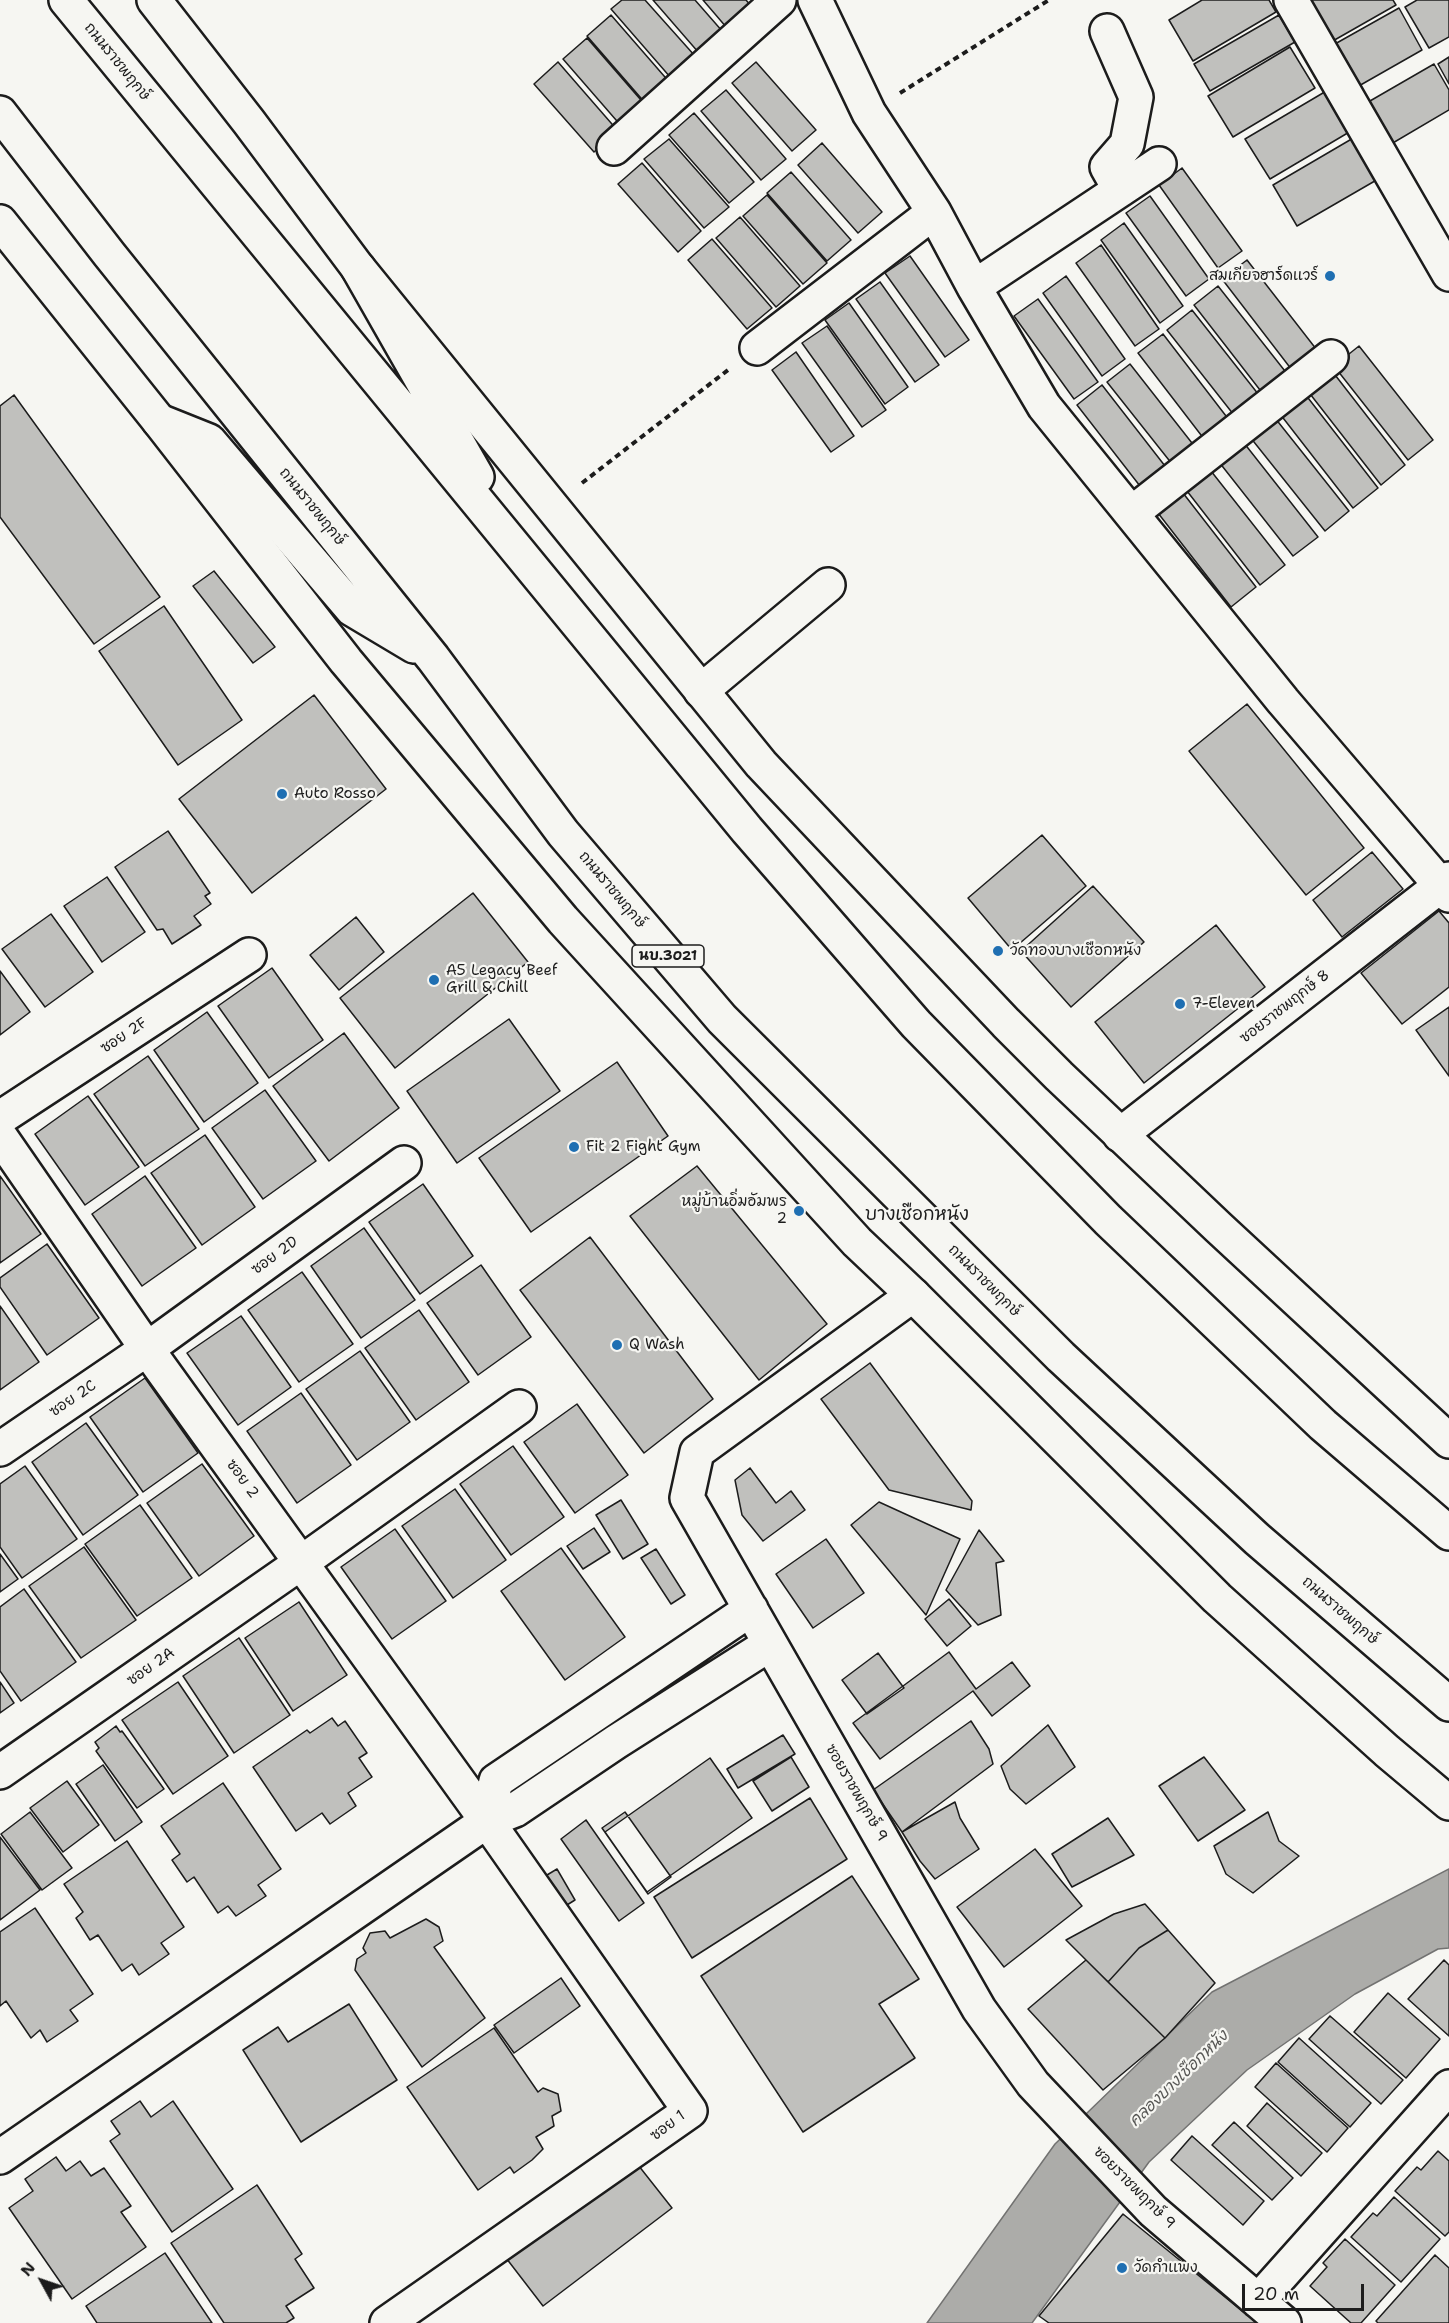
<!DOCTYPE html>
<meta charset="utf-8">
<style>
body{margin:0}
#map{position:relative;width:1449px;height:2323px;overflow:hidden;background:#f6f6f2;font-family:"Shantell Sans",sans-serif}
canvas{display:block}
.north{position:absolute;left:12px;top:2251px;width:60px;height:60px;-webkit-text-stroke:4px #f6f6f2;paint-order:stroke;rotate:310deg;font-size:16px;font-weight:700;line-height:24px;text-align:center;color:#1c1c1c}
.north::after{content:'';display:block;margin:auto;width:21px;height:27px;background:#1c1c1c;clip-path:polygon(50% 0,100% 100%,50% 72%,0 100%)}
.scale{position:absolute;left:1242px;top:2284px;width:122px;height:27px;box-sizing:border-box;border:3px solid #1c1c1c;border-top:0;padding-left:8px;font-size:18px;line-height:21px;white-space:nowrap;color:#1c1c1c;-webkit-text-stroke:4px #f6f6f2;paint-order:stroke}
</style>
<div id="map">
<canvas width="1449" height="2323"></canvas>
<div class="north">N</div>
<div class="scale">20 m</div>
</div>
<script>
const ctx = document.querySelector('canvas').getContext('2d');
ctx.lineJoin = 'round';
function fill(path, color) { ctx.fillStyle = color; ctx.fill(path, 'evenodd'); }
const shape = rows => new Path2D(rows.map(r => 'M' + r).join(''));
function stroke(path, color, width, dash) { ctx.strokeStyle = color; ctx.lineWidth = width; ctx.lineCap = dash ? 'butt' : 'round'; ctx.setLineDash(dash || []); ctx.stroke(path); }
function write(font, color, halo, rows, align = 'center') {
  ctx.font = font + ' "Shantell Sans","Playpen Sans Thai",sans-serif'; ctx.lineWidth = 4.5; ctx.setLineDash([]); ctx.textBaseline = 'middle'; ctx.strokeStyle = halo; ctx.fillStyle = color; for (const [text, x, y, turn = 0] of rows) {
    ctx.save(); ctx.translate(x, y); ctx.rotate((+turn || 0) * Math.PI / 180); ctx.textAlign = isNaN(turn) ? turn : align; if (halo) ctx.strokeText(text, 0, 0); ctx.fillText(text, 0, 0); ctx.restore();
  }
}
const water = shape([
 [1449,1869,1449,1948,1438,1949,1355,1994,1247,2070,1149,2162,1032,2323,927,2323,1055,2144,1212,1992,1449,1869]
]);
fill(water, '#acaca9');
stroke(water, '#727271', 1.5);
const building = shape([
 [622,0,645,0,695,56,671,78,611,9,622,0],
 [653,0,695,0,723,32,699,53,653,0],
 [703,0,746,0,752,7,727,28,703,0],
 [1202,0,1269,0,1276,12,1193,61,1169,20,1202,0],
 [1308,0,1393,0,1396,5,1324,46,1308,0],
 [1417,0,1449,0,1449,37,1429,48,1405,7,1417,0],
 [1399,8,1422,50,1350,91,1326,49,1399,8],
 [611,15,671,84,647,105,587,36,611,15],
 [1279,15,1295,42,1210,91,1194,64,1279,15],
 [587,38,647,107,623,128,563,59,587,38],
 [1290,47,1315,88,1233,137,1208,96,1290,47],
 [1449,57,1449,84,1438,64,1449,57],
 [558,62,618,131,594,152,534,84,558,62],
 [756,62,816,130,792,151,732,83,756,62],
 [1434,64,1449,90,1449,110,1386,147,1363,105,1434,64],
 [726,90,786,159,761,180,701,111,726,90],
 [1328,90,1351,131,1270,179,1245,139,1328,90],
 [694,113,754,182,729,203,669,135,694,113],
 [1355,137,1380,178,1297,226,1273,185,1355,137],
 [669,139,729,207,704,228,644,159,669,139],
 [822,143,882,212,858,233,798,165,822,143],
 [642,163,701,231,678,252,618,184,642,163],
 [1182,168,1242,251,1218,268,1159,185,1182,168],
 [791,172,851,240,827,261,767,193,791,172],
 [767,195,827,263,803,284,743,216,767,195],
 [1150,196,1209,279,1186,296,1126,213,1150,196],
 [740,217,800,286,776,307,716,238,740,217],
 [1124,223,1183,306,1160,323,1101,240,1124,223],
 [712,239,772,308,747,329,688,260,712,239],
 [1101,245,1159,329,1135,346,1076,263,1101,245],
 [910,256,969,340,945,357,885,273,910,256],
 [1247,260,1320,354,1295,374,1222,279,1247,260],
 [1066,276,1125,359,1102,376,1043,293,1066,276],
 [880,282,939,365,915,382,856,299,880,282],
 [1218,286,1292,380,1267,399,1194,305,1218,286],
 [1038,299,1098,382,1074,399,1014,316,1038,299],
 [849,303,908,387,885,404,825,320,849,303],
 [1192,310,1266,404,1241,424,1167,330,1192,310],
 [827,326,886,410,862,427,802,343,827,326],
 [1163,334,1236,429,1211,448,1138,353,1163,334],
 [1359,346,1433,440,1408,460,1334,366,1359,346],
 [796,352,854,436,831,452,772,370,796,352],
 [1130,364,1199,452,1176,469,1107,382,1130,364],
 [1332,371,1405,465,1381,485,1307,390,1332,371],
 [1102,385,1172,475,1147,495,1077,405,1102,385],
 [1305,394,1378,488,1353,508,1280,414,1305,394],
 [14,395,160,597,94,644,0,517,0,406,14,395],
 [1275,418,1349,511,1325,531,1250,437,1275,418],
 [1244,443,1318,537,1293,556,1219,462,1244,443],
 [1211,471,1285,565,1260,585,1187,491,1211,471],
 [1183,493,1256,587,1231,607,1158,513,1183,493],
 [214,571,275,647,253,663,193,586,214,571],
 [164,606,242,720,178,765,99,651,164,606],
 [314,695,386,789,252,893,179,799,314,695],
 [1247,704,1364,848,1306,895,1189,751,1247,704],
 [168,831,210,893,205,896,211,904,194,916,201,925,172,944,163,929,157,930,115,867,168,831],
 [1042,835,1086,886,1012,950,968,898,1042,835],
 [1372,852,1403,889,1342,937,1313,900,1372,852],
 [107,877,145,932,102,962,64,906,107,877],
 [1093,886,1144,942,1071,1007,1021,951,1093,886],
 [473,893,528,962,395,1068,340,998,473,893],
 [1439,911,1449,923,1449,987,1402,1024,1361,973,1439,911],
 [51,914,93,972,45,1007,2,949,51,914],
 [356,917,384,952,339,990,310,955,356,917],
 [1216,925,1265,987,1144,1083,1095,1022,1216,925],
 [272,968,323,1040,269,1078,218,1006,272,968],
 [0,971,30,1012,0,1035,0,971],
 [1449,1007,1449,1076,1416,1030,1449,1007],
 [207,1012,258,1083,204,1122,154,1050,207,1012],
 [509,1019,560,1091,457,1163,407,1091,509,1019],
 [344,1033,399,1108,329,1161,273,1086,344,1033],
 [148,1056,199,1129,145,1166,94,1094,148,1056],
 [617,1062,668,1136,531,1232,479,1158,617,1062],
 [265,1090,316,1161,263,1199,212,1128,265,1090],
 [88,1096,139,1167,85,1205,35,1134,88,1096],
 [205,1135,255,1207,202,1245,151,1173,205,1135],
 [697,1166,827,1324,759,1380,630,1216,697,1166],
 [0,1176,41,1234,0,1263,0,1176],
 [145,1176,196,1248,142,1286,92,1214,145,1176],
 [423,1184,473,1256,420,1294,369,1222,423,1184],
 [364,1228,415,1300,361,1338,311,1266,364,1228],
 [590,1237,713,1399,644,1453,520,1290,590,1237],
 [47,1244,99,1318,47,1355,0,1287,0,1278,47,1244],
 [481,1265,531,1337,478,1375,427,1303,481,1265],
 [302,1272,353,1344,299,1382,248,1310,302,1272],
 [0,1306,39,1362,0,1390,0,1306],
 [419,1310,469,1382,416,1420,365,1348,419,1310],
 [241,1316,291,1387,238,1425,187,1353,241,1316],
 [360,1351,410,1422,357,1460,306,1389,360,1351],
 [870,1363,972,1501,971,1510,889,1490,821,1399,870,1363],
 [145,1378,198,1453,143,1492,90,1417,145,1378],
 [301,1393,351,1465,297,1503,247,1431,301,1393],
 [577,1404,628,1475,575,1513,524,1442,577,1404],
 [86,1423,138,1495,83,1535,32,1462,86,1423],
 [513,1446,564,1517,511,1555,460,1484,513,1446],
 [202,1464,254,1536,199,1576,147,1503,202,1464],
 [25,1466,77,1539,22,1578,0,1547,0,1484,25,1466],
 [750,1468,776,1503,791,1491,805,1510,763,1541,742,1515,735,1480,750,1468],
 [455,1489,506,1560,453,1598,402,1526,455,1489],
 [621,1500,648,1544,623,1559,596,1515,621,1500],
 [879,1502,960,1539,926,1615,851,1525,879,1502],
 [140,1505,192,1578,137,1616,85,1544,140,1505],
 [594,1528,610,1552,583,1569,567,1546,594,1528],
 [395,1529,446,1601,392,1639,341,1567,395,1529],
 [979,1530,1004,1561,996,1563,1001,1615,978,1625,946,1590,979,1530],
 [826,1539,864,1593,813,1628,776,1574,826,1539],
 [84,1547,136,1620,81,1658,29,1586,84,1547],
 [561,1548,625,1637,565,1680,501,1591,561,1548],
 [656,1549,685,1595,671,1604,641,1558,656,1549],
 [0,1554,18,1579,0,1592,0,1554],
 [24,1589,76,1662,21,1701,0,1671,0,1607,24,1589],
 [949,1599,971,1626,947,1646,925,1619,949,1599],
 [299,1602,347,1675,293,1711,245,1638,299,1602],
 [239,1638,290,1715,234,1753,183,1676,239,1638],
 [949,1652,976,1689,1012,1662,1030,1686,992,1716,973,1691,880,1759,853,1723,949,1652],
 [878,1653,904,1688,867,1714,842,1680,878,1653],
 [0,1682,14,1703,0,1713,0,1682],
 [178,1682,228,1756,173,1794,122,1720,178,1682],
 [332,1718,338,1726,345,1721,367,1753,359,1758,372,1777,348,1793,356,1806,330,1824,322,1813,296,1831,253,1767,307,1730,310,1733,332,1718],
 [971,1721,989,1749,993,1764,902,1832,873,1790,971,1721],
 [1048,1725,1075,1767,1026,1804,1010,1789,1001,1766,1048,1725],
 [116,1726,120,1732,122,1731,164,1789,137,1808,96,1751,99,1748,95,1742,116,1726],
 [783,1735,795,1754,738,1788,727,1769,783,1735],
 [791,1757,809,1787,772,1811,753,1781,791,1757],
 [1204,1757,1245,1810,1198,1841,1159,1786,1204,1757],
 [710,1758,752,1818,647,1892,605,1832,710,1758],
 [103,1765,142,1822,115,1841,76,1784,103,1765],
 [67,1781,99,1825,63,1852,30,1808,67,1781],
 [223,1783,281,1869,258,1885,266,1896,236,1916,228,1906,218,1913,194,1877,187,1882,172,1860,180,1854,161,1826,223,1783],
 [810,1798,847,1859,692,1958,654,1897,810,1798],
 [955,1802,960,1818,979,1849,935,1879,920,1861,902,1832,955,1802],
 [30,1812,72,1868,42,1890,1,1834,30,1812],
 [625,1812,671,1877,648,1894,602,1828,625,1812],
 [1268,1812,1279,1841,1299,1856,1253,1893,1226,1874,1214,1846,1268,1812],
 [1108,1818,1134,1855,1072,1887,1052,1854,1108,1818],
 [586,1820,644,1903,619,1921,561,1839,586,1820],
 [0,1837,40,1890,0,1920,0,1837],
 [127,1841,184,1927,161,1943,169,1954,139,1975,132,1964,122,1971,98,1935,90,1940,76,1918,83,1912,64,1884,127,1841],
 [1035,1849,1082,1906,1004,1967,957,1907,1035,1849],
 [557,1869,575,1900,554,1913,537,1881,557,1869],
 [852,1876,919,1979,879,2004,915,2058,803,2132,701,1976,852,1876],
 [1145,1904,1168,1930,1139,1948,1108,1982,1066,1940,1114,1914,1145,1904],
 [35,1908,93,1994,70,2010,78,2021,47,2042,40,2030,31,2038,6,2001,0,2006,0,1932,35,1908],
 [426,1919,439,1927,443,1941,434,1947,485,2018,422,2067,355,1970,357,1959,366,1953,363,1948,370,1933,385,1931,390,1938,426,1919],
 [1168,1930,1215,1983,1165,2038,1108,1982,1139,1948,1168,1930],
 [1086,1960,1165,2038,1103,2090,1028,2009,1086,1960],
 [1444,1960,1449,1965,1449,2036,1408,1999,1444,1960],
 [561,1978,580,2006,514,2053,494,2025,561,1978],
 [1388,1993,1440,2039,1406,2078,1354,2032,1388,1993],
 [349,2004,397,2080,301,2142,243,2050,278,2027,288,2042,349,2004],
 [1330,2016,1403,2080,1381,2104,1309,2039,1330,2016],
 [494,2028,538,2092,543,2088,558,2094,561,2111,552,2116,554,2126,536,2137,543,2149,532,2160,514,2173,510,2167,478,2190,407,2087,494,2028],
 [1299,2038,1371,2103,1350,2127,1278,2062,1299,2038],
 [1276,2063,1348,2128,1327,2152,1255,2087,1276,2063],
 [140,2101,151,2117,173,2101,233,2189,172,2232,110,2141,120,2134,111,2121,140,2101],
 [1267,2103,1322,2153,1301,2176,1247,2126,1267,2103],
 [1234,2122,1293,2178,1272,2200,1212,2145,1234,2122],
 [1192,2136,1264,2201,1243,2225,1171,2160,1192,2136],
 [1438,2151,1449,2161,1449,2232,1445,2236,1395,2191,1417,2167,1421,2170,1438,2151],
 [631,2156,672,2208,543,2306,503,2254,631,2156],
 [56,2157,66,2171,80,2161,91,2176,104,2168,131,2206,121,2212,146,2247,72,2299,9,2208,33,2191,25,2179,56,2157],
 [257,2185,302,2254,295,2259,314,2288,286,2306,294,2318,286,2323,224,2323,171,2243,257,2185],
 [1394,2197,1440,2239,1401,2282,1351,2237,1373,2213,1377,2216,1394,2197],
 [1123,2214,1257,2323,1049,2323,1039,2316,1123,2214],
 [1345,2239,1395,2285,1361,2323,1351,2323,1310,2286,1327,2267,1323,2263,1345,2239],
 [165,2253,212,2323,97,2323,86,2306,165,2253],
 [1435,2255,1449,2268,1449,2323,1378,2323,1376,2321,1435,2255]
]);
fill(building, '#c0c0bd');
stroke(building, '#1c1c1c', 1.5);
const minor = shape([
 [815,0,869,113,934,212,974,287,1044,406,1283,701,1449,895],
 [1291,0,1449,274],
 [1107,31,1136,97,1127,144,1107,167,1120,190],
 [614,148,779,0],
 [974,287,1159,164],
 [757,348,934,212],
 [1132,513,1331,357],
 [701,691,828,585],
 [0,1118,249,955],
 [1120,1135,1449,879],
 [0,1136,147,1349,487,1821,690,2111,387,2323],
 [913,1295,697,1452,687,1498,979,2009,1033,2084,1153,2211,1284,2323],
 [0,1449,147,1349,404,1163],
 [0,1772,302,1562,519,1407],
 [487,1821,496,1781,751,1609],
 [0,2157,487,1821,515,1810,616,1742,770,1644],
 [1258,2301,1449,2087]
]);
const secondary = shape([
 [154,0,249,122,358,268,761,764,1006,1023,1059,1076,1218,1227,1449,1441],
 [0,222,159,421,346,661,563,920,857,1242,913,1295,1217,1598,1387,1751,1449,1803]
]);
const primary = shape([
 [66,0,747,830,916,1024,1108,1220,1323,1425,1449,1533],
 [0,113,109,254,433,658,563,833,722,1019,1061,1357,1257,1539,1449,1704],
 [358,268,477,477],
 [159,421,209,441,352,609,414,646]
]);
stroke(minor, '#1c1c1c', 38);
stroke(secondary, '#1c1c1c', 38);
stroke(primary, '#1c1c1c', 38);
stroke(shape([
 [900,93,1049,0],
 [582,483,728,370]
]), '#1c1c1c', 4, [6, 4.5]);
stroke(minor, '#f6f6f2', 33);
stroke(secondary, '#f6f6f2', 33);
stroke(primary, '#f6f6f2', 33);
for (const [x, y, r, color] of [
 [1330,276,6,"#1f6fb2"],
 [282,794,6,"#1f6fb2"],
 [998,951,6,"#1f6fb2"],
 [434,980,6,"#1f6fb2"],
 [1180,1004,6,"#1f6fb2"],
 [574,1147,6,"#1f6fb2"],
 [799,1211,6,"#1f6fb2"],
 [617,1345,6,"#1f6fb2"],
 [1122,2268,6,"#1f6fb2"]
]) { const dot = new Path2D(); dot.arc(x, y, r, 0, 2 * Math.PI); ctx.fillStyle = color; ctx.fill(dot); stroke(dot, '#f6f6f2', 2); }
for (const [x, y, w] of [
 [668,956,72]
]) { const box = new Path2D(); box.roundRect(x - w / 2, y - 11, w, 22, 4.5); ctx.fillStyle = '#f6f6f2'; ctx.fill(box); stroke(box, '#1c1c1c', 1.5); }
write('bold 14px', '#1c1c1c', null, [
 ["นบ.3021",668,956]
]);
write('15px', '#1c1c1c', '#f6f6f2', [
 ["ถนนราชพฤกษ์",117,62,51],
 ["ถนนราชพฤกษ์",312,507,51],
 ["ถนนราชพฤกษ์",612,890,50],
 ["ซอยราชพฤกษ์ 8",1285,1007,-38],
 ["ซอย 2F",124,1036,-33],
 ["ซอย 2D",275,1256,-36],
 ["ถนนราชพฤกษ์",984,1281,45],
 ["ซอย 2C",73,1399,-34],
 ["ซอย 2",242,1479,54],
 ["ถนนราชพฤกษ์",1340,1611,41],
 ["ซอย 2A",151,1667,-35],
 ["ซอยราชพฤกษ์ 9",856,1793,60],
 ["ซอย 1",668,2126,-37],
 ["ซอยราชพฤกษ์ 9",1134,2188,45]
]);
write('15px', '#1c1c1c', '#f6f6f2', [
 ["สมเกียจฮาร์ดแวร์",1318,276,"right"],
 ["Auto Rosso",294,794],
 ["วัดทองบางเชือกหนัง",1010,951],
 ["A5 Legacy Beef",446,971],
 ["Grill & Chill",446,988],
 ["7-Eleven",1192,1004],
 ["Fit 2 Fight Gym",586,1147],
 ["หมู่บ้านอิ่มอัมพร",787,1202,"right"],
 ["2",787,1219,"right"],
 ["Q Wash",629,1345],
 ["วัดกำแพง",1134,2268]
], 'left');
write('italic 16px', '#565654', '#f6f6f2', [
 ["คลองบางเชือกหนัง",1179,2079,-44]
]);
write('18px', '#1c1c1c', '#f6f6f2', [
 ["บางเชือกหนัง",917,1215]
]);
</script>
